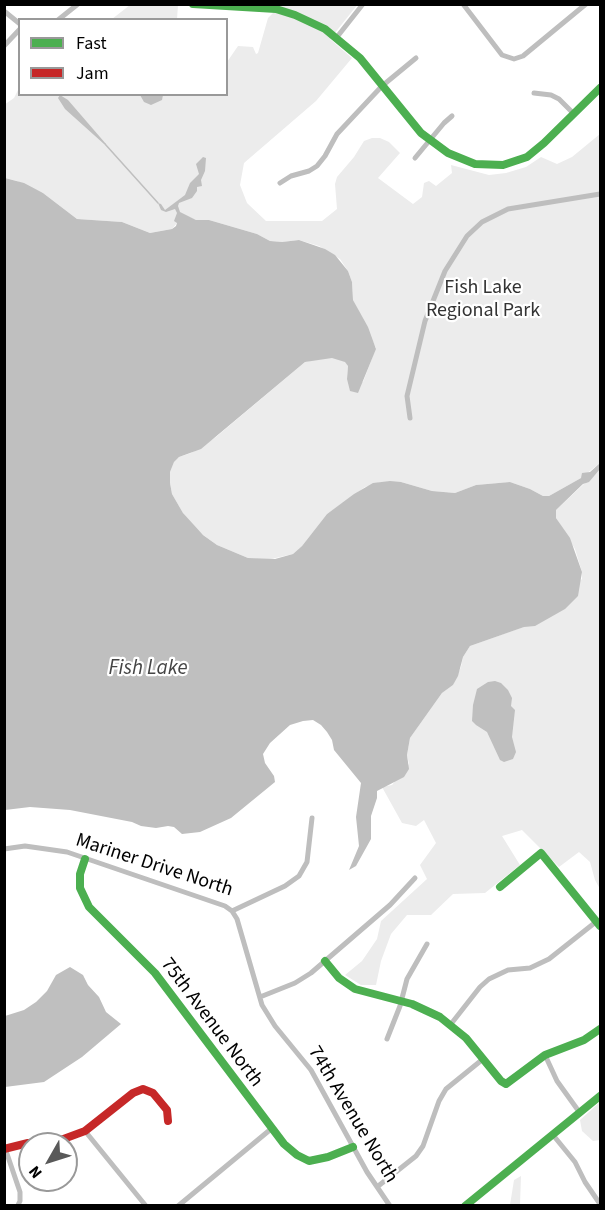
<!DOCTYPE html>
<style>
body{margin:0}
#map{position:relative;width:605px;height:1210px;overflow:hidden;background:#fff;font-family:"Source Sans 3",sans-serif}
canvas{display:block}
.frame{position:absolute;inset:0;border:6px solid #000;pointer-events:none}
.legend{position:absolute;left:18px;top:18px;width:210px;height:78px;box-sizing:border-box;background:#fff;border:2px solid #999;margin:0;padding:8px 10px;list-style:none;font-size:18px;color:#000}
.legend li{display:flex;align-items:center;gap:12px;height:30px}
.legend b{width:30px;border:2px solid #999}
.north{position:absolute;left:18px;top:1132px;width:60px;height:60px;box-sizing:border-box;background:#fff;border:2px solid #999;border-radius:50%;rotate:231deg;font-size:16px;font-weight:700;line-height:24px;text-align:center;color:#000}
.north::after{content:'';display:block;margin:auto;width:21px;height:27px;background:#595959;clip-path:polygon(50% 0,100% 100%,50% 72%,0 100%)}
</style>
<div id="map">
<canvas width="605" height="1210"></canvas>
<div class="frame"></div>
<ul class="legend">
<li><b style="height:8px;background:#4caf50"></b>Fast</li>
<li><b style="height:8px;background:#c62828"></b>Jam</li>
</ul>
<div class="north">N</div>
</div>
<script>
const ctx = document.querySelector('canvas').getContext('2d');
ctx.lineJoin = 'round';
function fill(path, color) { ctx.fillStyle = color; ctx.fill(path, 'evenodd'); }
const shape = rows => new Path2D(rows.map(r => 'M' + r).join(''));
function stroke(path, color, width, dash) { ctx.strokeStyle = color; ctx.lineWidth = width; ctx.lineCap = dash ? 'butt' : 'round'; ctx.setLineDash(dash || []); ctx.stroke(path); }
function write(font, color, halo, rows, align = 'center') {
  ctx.font = font + ' "Source Sans 3",sans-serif'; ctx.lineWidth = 4.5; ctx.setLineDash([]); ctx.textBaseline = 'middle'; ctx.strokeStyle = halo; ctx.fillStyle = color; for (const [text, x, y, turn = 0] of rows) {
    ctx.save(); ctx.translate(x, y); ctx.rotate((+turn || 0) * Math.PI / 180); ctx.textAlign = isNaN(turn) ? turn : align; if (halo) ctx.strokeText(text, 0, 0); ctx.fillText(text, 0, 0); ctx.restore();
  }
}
fill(shape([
 [358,4,330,39,352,58,316,101,244,163,240,185,247,203,266,221,322,221,337,209,335,184,337,177,354,157,364,141,372,138,380,138,389,142,400,153,378,178,413,204,422,197,424,183,429,181,436,186,452,173,451,165,489,175,506,173,526,167,541,157,557,164,572,157,600,134,600,463,581,478,549,496,543,496,530,489,510,482,476,485,455,493,432,491,401,482,381,482,365,487,327,514,302,546,293,554,267,560,248,558,217,545,195,529,183,513,172,494,170,483,170,472,174,462,179,457,191,453,216,437,305,362,323,358,339,358,346,362,348,366,347,379,363,382,376,348,353,300,352,282,348,271,340,259,319,246,299,240,282,242,270,241,257,234,209,220,196,220,189,217,177,223,172,229,150,233,122,222,77,219,43,193,17,181,5,178,4,105,14,98,19,88,20,94,226,94,227,62,238,46,253,47,256,54,258,53,268,18,281,5],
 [130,5,178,5,177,19,112,19],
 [600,469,600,889,595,880,590,862,579,852,559,867,522,830,502,836,520,865,485,893,453,894,431,915,407,915,391,934,381,961,376,985,361,985,345,975,362,961,377,939,381,921,427,879,420,865,436,843,424,820,416,826,402,823,382,787,392,785,409,764,407,755,410,738,442,693,453,685,461,667,463,657,470,646,529,625,582,579,582,572,575,549,556,518,556,510],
 [600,1102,600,1140,593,1141,582,1131,580,1120],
 [521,1176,520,1205,510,1205,514,1180]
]), '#ececec');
fill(shape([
 [60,95,68,100,106,144,104,144,65,109,58,98],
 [140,95,163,95,162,100,151,105,144,102],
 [203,157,206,158,205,171,201,180,202,186,197,187,197,191,192,198,179,203,178,206,180,212,196,220,209,220,257,234,270,241,282,242,299,240,325,249,335,255,348,271,352,282,353,300,368,327,376,349,358,393,350,391,347,379,348,366,345,362,332,358,305,362,201,449,179,457,174,462,170,472,170,483,172,494,183,513,203,535,217,545,248,558,275,559,293,554,302,546,327,514,354,494,373,483,390,481,401,482,432,491,455,493,476,485,510,482,530,489,543,496,549,496,581,478,582,473,590,472,600,463,600,469,589,482,583,484,556,510,556,518,570,538,582,572,578,596,565,609,535,626,524,627,470,646,463,657,458,676,453,685,442,693,410,738,407,755,409,769,404,777,377,791,377,798,371,816,371,839,356,866,349,870,359,846,356,817,361,783,334,750,332,740,327,732,321,725,313,720,303,721,290,725,270,743,263,754,265,763,274,776,275,782,231,818,200,832,182,834,174,827,168,826,156,828,141,826,132,822,70,810,30,807,5,810,5,178,24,183,43,193,77,219,122,222,150,233,172,229,176,226,177,223,174,221,177,213,175,209,166,212,161,210,158,203,161,204,165,210,185,195,190,183,199,174,196,164],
 [495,681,501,683,508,690,512,698,511,706,515,710,512,737,516,752,513,759,504,762,500,760,487,732,476,725,472,721,473,705,477,689,488,682],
 [70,967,83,975,88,985,99,997,106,1012,121,1024,82,1057,44,1082,5,1087,5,1016,24,1010,36,1002,47,991,56,975]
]), '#bfbfbf');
stroke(shape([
 [105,144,158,203]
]), '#bfbfbf', 1.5);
stroke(shape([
 [463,4,502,55,514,59,523,56,586,4],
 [4,11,20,24],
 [58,20,78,4],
 [337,37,363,4],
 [4,46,20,29],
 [534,93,551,95,559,99,573,113],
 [415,158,444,123,452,116],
 [280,183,291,176,309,171,317,166,325,156,337,134,382,86,416,58],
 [410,418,407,396,425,321,445,271,467,236,482,222,508,209,600,194],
 [4,849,25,846,67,852,225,906,232,911,285,886,299,876,307,862,312,818],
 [232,911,237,919,262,1005,275,1026,311,1070,367,1172,390,1206],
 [260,997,295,983,311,973,390,905,415,878],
 [451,1024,480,987,489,979,508,970,530,968,549,959,597,921],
 [387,1039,400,1006,407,979,427,944],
 [545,1055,557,1081,580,1113],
 [85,1131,146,1206],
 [553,1135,575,1162,585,1182,600,1204],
 [5,1148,20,1192,20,1201,18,1205],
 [377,1187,416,1156,423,1146,439,1101,446,1089,483,1059],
 [178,1206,271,1129]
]), '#bebebe', 5);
stroke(shape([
 [193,4,276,9,295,15,325,29,360,58,421,133,448,153,475,164,503,165,527,157,544,143,600,88],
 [85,859,80,874,80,888,89,907,155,973,284,1144,297,1155,309,1161,328,1157,353,1147],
 [500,887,541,853,600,926],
 [325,961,339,978,355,989,412,1004,440,1017,466,1038,501,1081,506,1084,545,1055,584,1040,600,1029],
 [465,1206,600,1096]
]), '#4caf50', 8);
stroke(shape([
 [4,1149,28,1143,58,1141,85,1131,133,1093,143,1089,153,1093,167,1110,168,1121]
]), '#c62828', 8);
write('20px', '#333', '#fff', [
 ["Fish Lake",483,289],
 ["Regional Park",483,312]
]);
write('20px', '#000', '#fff', [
 ["Mariner Drive North",154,866,18],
 ["75th Avenue North",211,1023,53],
 ["74th Avenue North",352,1115,59]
]);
write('italic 21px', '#444', '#fff', [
 ["Fish Lake",148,669]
]);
</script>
